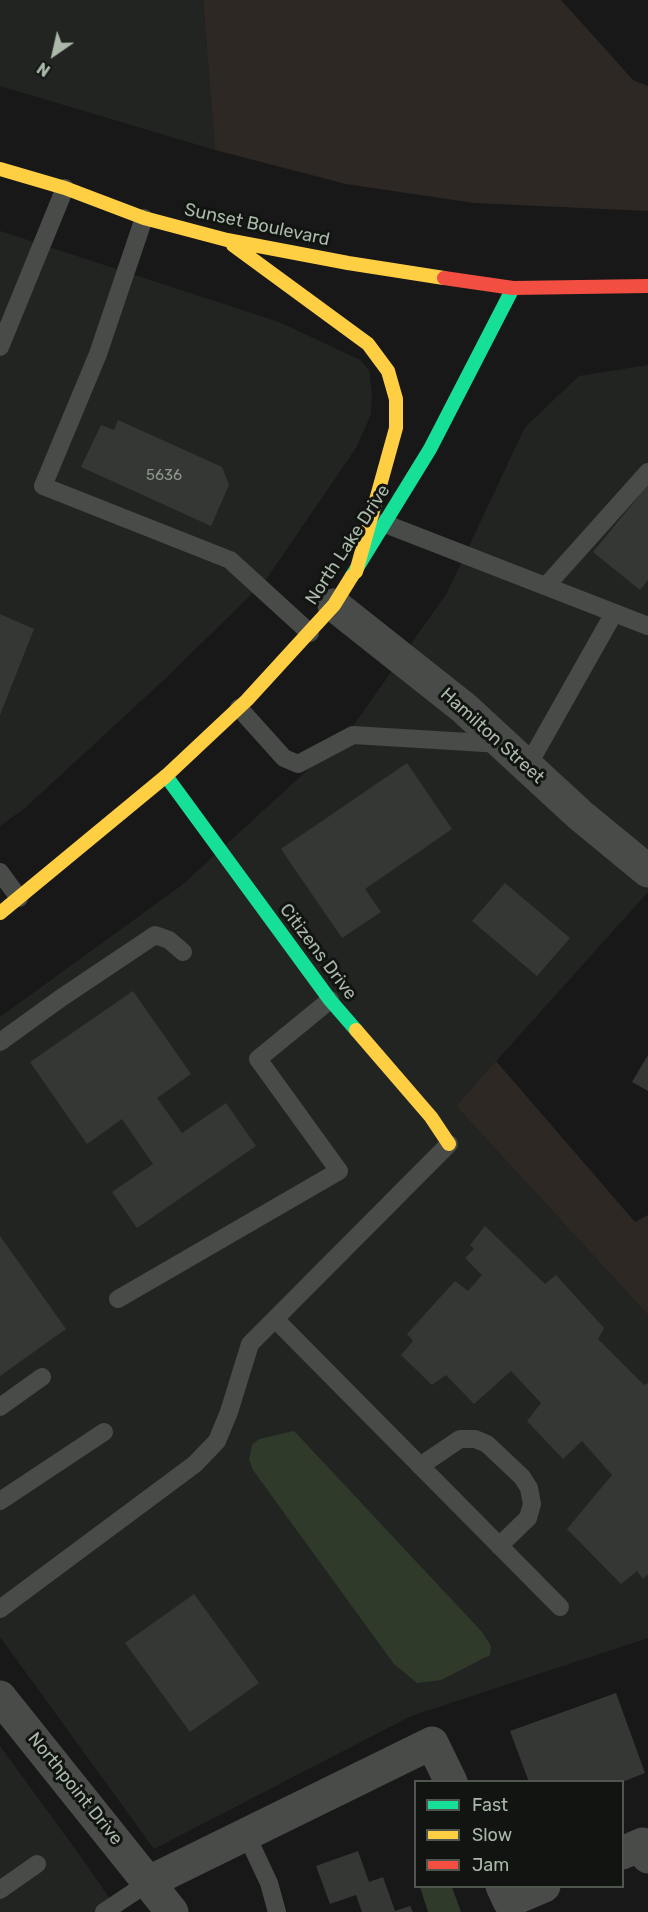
<!DOCTYPE html>
<style>
body{margin:0}
#map{position:relative;width:648px;height:1912px;overflow:hidden;background:#181818;font-family:Rubik,sans-serif}
canvas{display:block}
.legend{position:absolute;left:414px;top:1780px;width:210px;height:108px;box-sizing:border-box;background:#121412;border:2px solid #4f564e;margin:0;padding:8px 10px;list-style:none;font-size:18px;color:#aab9a9}
.legend li{display:flex;align-items:center;gap:12px;height:30px}
.legend b{width:30px;border:2px solid #4f564e}
.north{position:absolute;left:24px;top:24px;width:60px;height:60px;-webkit-text-stroke:4px #121412;paint-order:stroke;rotate:214deg;font-size:16px;font-weight:700;line-height:24px;text-align:center;color:#aab9a9}
.north::after{content:'';display:block;margin:auto;width:21px;height:27px;background:#aab9a9;clip-path:polygon(50% 0,100% 100%,50% 72%,0 100%)}
</style>
<div id="map">
<canvas width="648" height="1912"></canvas>
<ul class="legend">
<li><b style="height:8px;background:#16e098"></b>Fast</li>
<li><b style="height:8px;background:#ffcf43"></b>Slow</li>
<li><b style="height:8px;background:#f24e42"></b>Jam</li>
</ul>
<div class="north">N</div>
</div>
<script>
const ctx = document.querySelector('canvas').getContext('2d');
ctx.lineJoin = 'round';
function fill(path, color) { ctx.fillStyle = color; ctx.fill(path, 'evenodd'); }
const shape = rows => new Path2D(rows.map(r => 'M' + r).join(''));
function stroke(path, color, width, dash) { ctx.strokeStyle = color; ctx.lineWidth = width; ctx.lineCap = dash ? 'butt' : 'round'; ctx.setLineDash(dash || []); ctx.stroke(path); }
function write(font, color, halo, rows, align = 'center') {
  ctx.font = font + ' Rubik,sans-serif'; ctx.lineWidth = 6; ctx.setLineDash([]); ctx.textBaseline = 'middle'; ctx.strokeStyle = halo; ctx.fillStyle = color; for (const [text, x, y, turn = 0] of rows) {
    ctx.save(); ctx.translate(x, y); ctx.rotate((+turn || 0) * Math.PI / 180); ctx.textAlign = isNaN(turn) ? turn : align; if (halo) ctx.strokeText(text, 0, 0); ctx.fillText(text, 0, 0); ctx.restore();
  }
}
fill(shape([
 [0,0,203,0,215,150,0,86],
 [0,231,279,322,360,360,369,370,372,394,371,414,356,448,265,581,167,677,25,808,0,826],
 [648,365,648,892,456,1106,648,1315,648,1638,411,1716,154,1849,0,1637,0,1017,182,885,348,733,447,593,525,427,579,376],
 [0,1746,84,1861,119,1912,0,1912]
]), '#222422');
fill(shape([
 [203,0,561,0,633,80,648,86,648,211,474,203,346,184,215,150],
 [496,1061,635,1222,648,1215,648,1315,456,1106]
]), '#2e2825');
fill(shape([
 [294,1431,482,1632,491,1646,490,1655,441,1680,417,1683,394,1664,253,1470,249,1459,252,1445,259,1439],
 [420,1887,452,1887,461,1912,428,1912]
]), '#303a2b');
fill(shape([
 [118,420,222,467,229,485,211,526,81,467,101,425,114,430],
 [648,485,648,580,640,590,593,552],
 [0,614,34,629,0,715],
 [407,763,452,829,365,889,381,912,342,938,281,849],
 [505,883,570,938,537,976,472,921],
 [133,991,191,1074,157,1098,182,1133,226,1103,256,1146,137,1228,112,1192,153,1164,122,1119,87,1144,30,1062],
 [648,1055,648,1091,632,1082],
 [485,1226,545,1284,556,1275,604,1328,598,1339,644,1385,648,1383,648,1574,643,1579,637,1571,621,1584,567,1529,612,1475,582,1441,563,1459,527,1421,541,1403,511,1371,474,1404,446,1375,432,1385,401,1355,413,1341,407,1334,455,1281,468,1291,482,1275,465,1258,474,1249,470,1245],
 [0,1236,66,1329,0,1376],
 [194,1594,259,1683,190,1732,125,1643],
 [616,1693,645,1773,622,1782,529,1782,510,1731],
 [358,1851,369,1882,383,1877,395,1911,410,1906,413,1912,362,1912,356,1895,330,1904,316,1866]
]), '#353735');
stroke(shape([
 [144,218,98,354,43,486,230,560,310,633],
 [0,347,65,188],
 [383,523,648,626],
 [546,586,648,472],
 [239,708,284,758,298,764,353,735,501,744],
 [527,767,614,613],
 [0,872,19,898],
 [0,1042,61,998,155,935,169,940,183,952],
 [118,1299,339,1171,258,1059,330,1000],
 [275,1319,560,1607],
 [0,1407,42,1377],
 [420,1466,460,1439,475,1439,487,1444,522,1477,529,1488,532,1504,528,1518,499,1546],
 [0,1501,104,1432],
 [0,1609,195,1464,217,1441,229,1412,250,1344,449,1144],
 [246,1834,269,1883,277,1912],
 [0,1890,37,1864],
 [104,1912,149,1882]
]), '#484b48', 18);
stroke(shape([
 [334,605,464,708,580,815,648,871],
 [0,1697,172,1912],
 [622,1853,643,1844,648,1857],
 [149,1882,432,1743,451,1782],
 [502,1886,509,1901,544,1886]
]), '#484b48', 33);
stroke(shape([
 [352,576,430,449,513,288],
 [166,776,330,1000,356,1030]
]), '#16e098', 14);
stroke(shape([
 [0,169,65,188,144,218,227,240,348,263,444,278],
 [233,245,368,344,388,371,396,399,396,428,356,572],
 [0,913,166,776,247,700,334,605,352,576],
 [356,1030,431,1117,449,1144]
]), '#ffcf43', 14);
stroke(shape([
 [444,278,513,288,648,286]
]), '#f24e42', 14);
write('15px', '#8d988c', null, [
 ["5636",164,476]
]);
write('18px', '#aab9a9', '#121412', [
 ["Sunset Boulevard",257,225,12],
 ["North Lake Drive",348,545,-57],
 ["Hamilton Street",492,736,42],
 ["Citizens Drive",318,952,53],
 ["Northpoint Drive",75,1789,51]
]);
</script>
